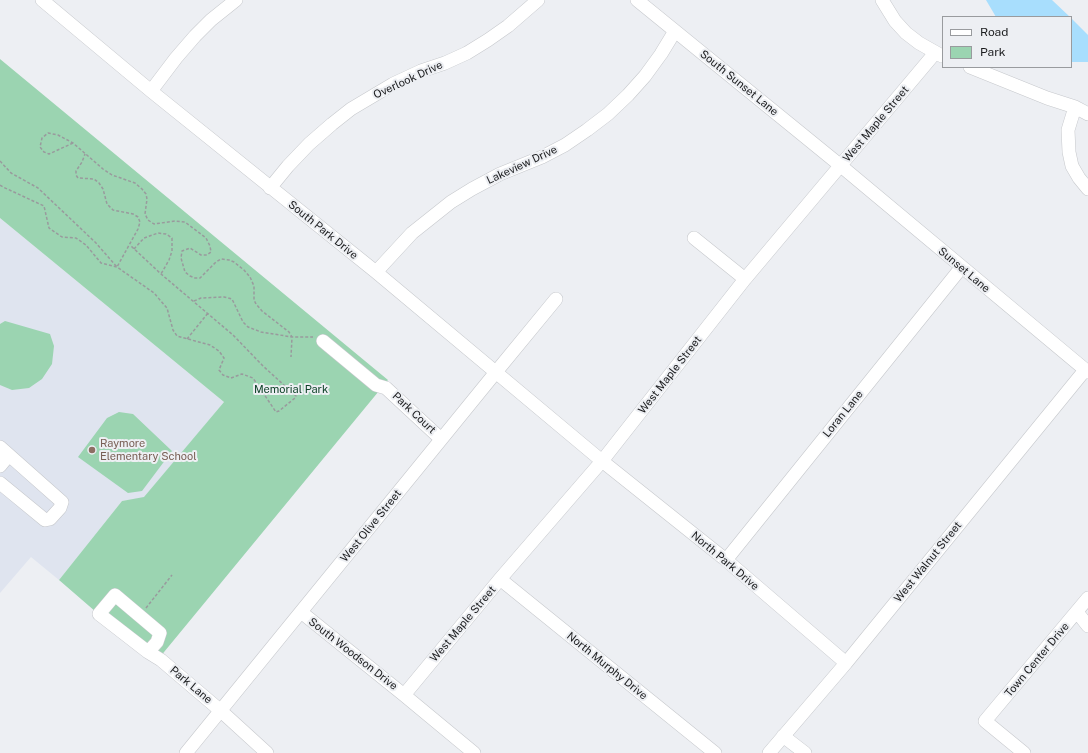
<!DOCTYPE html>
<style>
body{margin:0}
#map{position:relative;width:1088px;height:753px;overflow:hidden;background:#edeff3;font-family:"Public Sans",sans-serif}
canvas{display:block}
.legend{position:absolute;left:942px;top:16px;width:130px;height:52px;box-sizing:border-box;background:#edeff3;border:1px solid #999b9e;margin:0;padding:5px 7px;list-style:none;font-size:12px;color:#1b1c1e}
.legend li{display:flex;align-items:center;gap:8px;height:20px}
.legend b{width:20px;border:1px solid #999b9e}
</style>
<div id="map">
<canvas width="1088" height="753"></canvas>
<ul class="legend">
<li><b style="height:5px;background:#fff"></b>Road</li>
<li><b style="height:11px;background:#9bd4b1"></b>Park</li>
</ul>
</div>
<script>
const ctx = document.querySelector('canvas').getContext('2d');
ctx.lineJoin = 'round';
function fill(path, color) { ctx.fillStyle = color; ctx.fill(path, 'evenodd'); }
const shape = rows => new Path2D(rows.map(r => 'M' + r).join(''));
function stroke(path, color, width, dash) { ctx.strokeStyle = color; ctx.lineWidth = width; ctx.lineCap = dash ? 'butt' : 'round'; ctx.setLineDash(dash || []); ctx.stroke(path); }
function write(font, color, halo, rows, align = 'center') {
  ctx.font = font + ' "Public Sans",sans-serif'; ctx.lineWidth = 4; ctx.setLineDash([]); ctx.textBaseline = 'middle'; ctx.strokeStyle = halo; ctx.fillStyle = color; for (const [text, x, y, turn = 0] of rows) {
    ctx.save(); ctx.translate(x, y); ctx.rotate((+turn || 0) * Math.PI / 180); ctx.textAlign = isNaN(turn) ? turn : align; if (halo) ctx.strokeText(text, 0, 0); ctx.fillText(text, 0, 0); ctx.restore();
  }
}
fill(shape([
 [0,218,224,402,144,498,122,501,59,580,31,557,0,593]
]), '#dfe4ef');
fill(shape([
 [0,59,388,380,155,663,59,580,122,501,144,497,224,402,0,218],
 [5,321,50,334,54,346,52,364,42,379,29,388,12,390,0,385,0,324],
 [119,412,133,414,172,451,142,491,128,493,78,457,107,418]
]), '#9bd4b1');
fill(shape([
 [986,0,1052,0,1070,17,996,17],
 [1071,18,1088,35,1088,62,1071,62]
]), '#a8defd');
const minor = shape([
 [42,0,151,91,376,272,602,461,726,560,846,663],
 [637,0,841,166,1088,372],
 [882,0,895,21,906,33,919,43,942,56],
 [970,67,1047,98,1075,107,1088,114],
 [151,91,176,58,195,36,211,20,236,0],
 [1075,107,1068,130,1069,152,1072,166,1079,178,1088,189],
 [270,188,288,166,309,144,332,124,351,109,393,84,421,71,445,63,467,53,488,40,508,26,538,0],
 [694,238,745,279],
 [376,272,412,233,451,202,472,189,500,174,542,157,565,145,587,130,608,114,628,95,645,76,661,54,675,31],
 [323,341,376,385,386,388,441,439],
 [0,447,62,502,60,508,50,519,45,520,0,483],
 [0,466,9,455],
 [726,560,961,268],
 [500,579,715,753],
 [301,612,404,695,474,753],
 [1077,612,1088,626],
 [148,652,99,614,115,595,160,633,157,642,148,652,161,660,221,711,267,753],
 [404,695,500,579,602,461,745,279,935,53],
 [783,736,805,753],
 [186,753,496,372,556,299],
 [769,753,846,663,1085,370],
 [1024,753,985,721,1088,598]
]);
stroke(minor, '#c6c8cc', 14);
stroke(shape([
 [73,143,49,154,44,152,40,147,42,138,48,133,58,135,73,143,103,169,112,175,135,183,142,189,146,194,147,199,145,214,148,220,154,224,175,221,185,222,206,238,210,246,211,252,207,255,201,255,190,248,182,251,181,258,185,272,190,276,195,278,200,278,216,262,221,259,229,260,234,262,244,270,250,277,254,286,254,300,256,304,262,311,289,332,292,337,291,357],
 [0,161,11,173,38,188,96,243,117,267,138,229,140,222,138,217,133,214,113,210,107,204,103,189,99,183,94,179,78,178,76,175,76,171,82,162,85,154],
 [0,185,3,187,44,206,49,228,62,237,76,238,86,245,101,263,117,267,154,293,167,308,173,330,177,336,210,345,219,351,224,358,219,370,223,375,231,378,242,374,253,378,276,412,279,411,295,398,296,396,263,366,233,335,161,274,130,245],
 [134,249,144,238,158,233,166,234,172,238,172,251,169,260,161,274],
 [194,301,201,298,224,297,232,299,243,322,248,327,261,332,292,337,313,337],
 [187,339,208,313],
 [146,608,172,575]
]), '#999a9d', 1.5, [3, 2]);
stroke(minor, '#fff', 13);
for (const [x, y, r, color] of [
 [92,450,4,"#8d6e63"]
]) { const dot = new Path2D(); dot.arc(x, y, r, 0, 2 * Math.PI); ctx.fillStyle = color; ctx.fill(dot); stroke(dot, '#edeff3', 1.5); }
write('11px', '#1b1c1e', '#edeff3', [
 ["Overlook Drive",408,80,-25],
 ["South Sunset Lane",739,83,39],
 ["West Maple Street",876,124,-50],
 ["Lakeview Drive",522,165,-25],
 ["South Park Drive",323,230,39],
 ["Sunset Lane",964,270,40],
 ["West Maple Street",670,375,-52],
 ["Park Court",414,413,43],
 ["Loran Lane",843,414,-51],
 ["West Olive Street",371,526,-51],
 ["North Park Drive",725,561,40],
 ["West Walnut Street",928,562,-51],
 ["West Maple Street",463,624,-50],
 ["South Woodson Drive",353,654,38],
 ["Town Center Drive",1037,660,-50],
 ["North Murphy Drive",607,666,39],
 ["Park Lane",191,685,40]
]);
write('11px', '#0e4228', '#edeff3', [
 ["Memorial Park",291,390]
]);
write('11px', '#785e54', '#edeff3', [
 ["Raymore",100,444],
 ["Elementary School",100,457]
], 'left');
</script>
